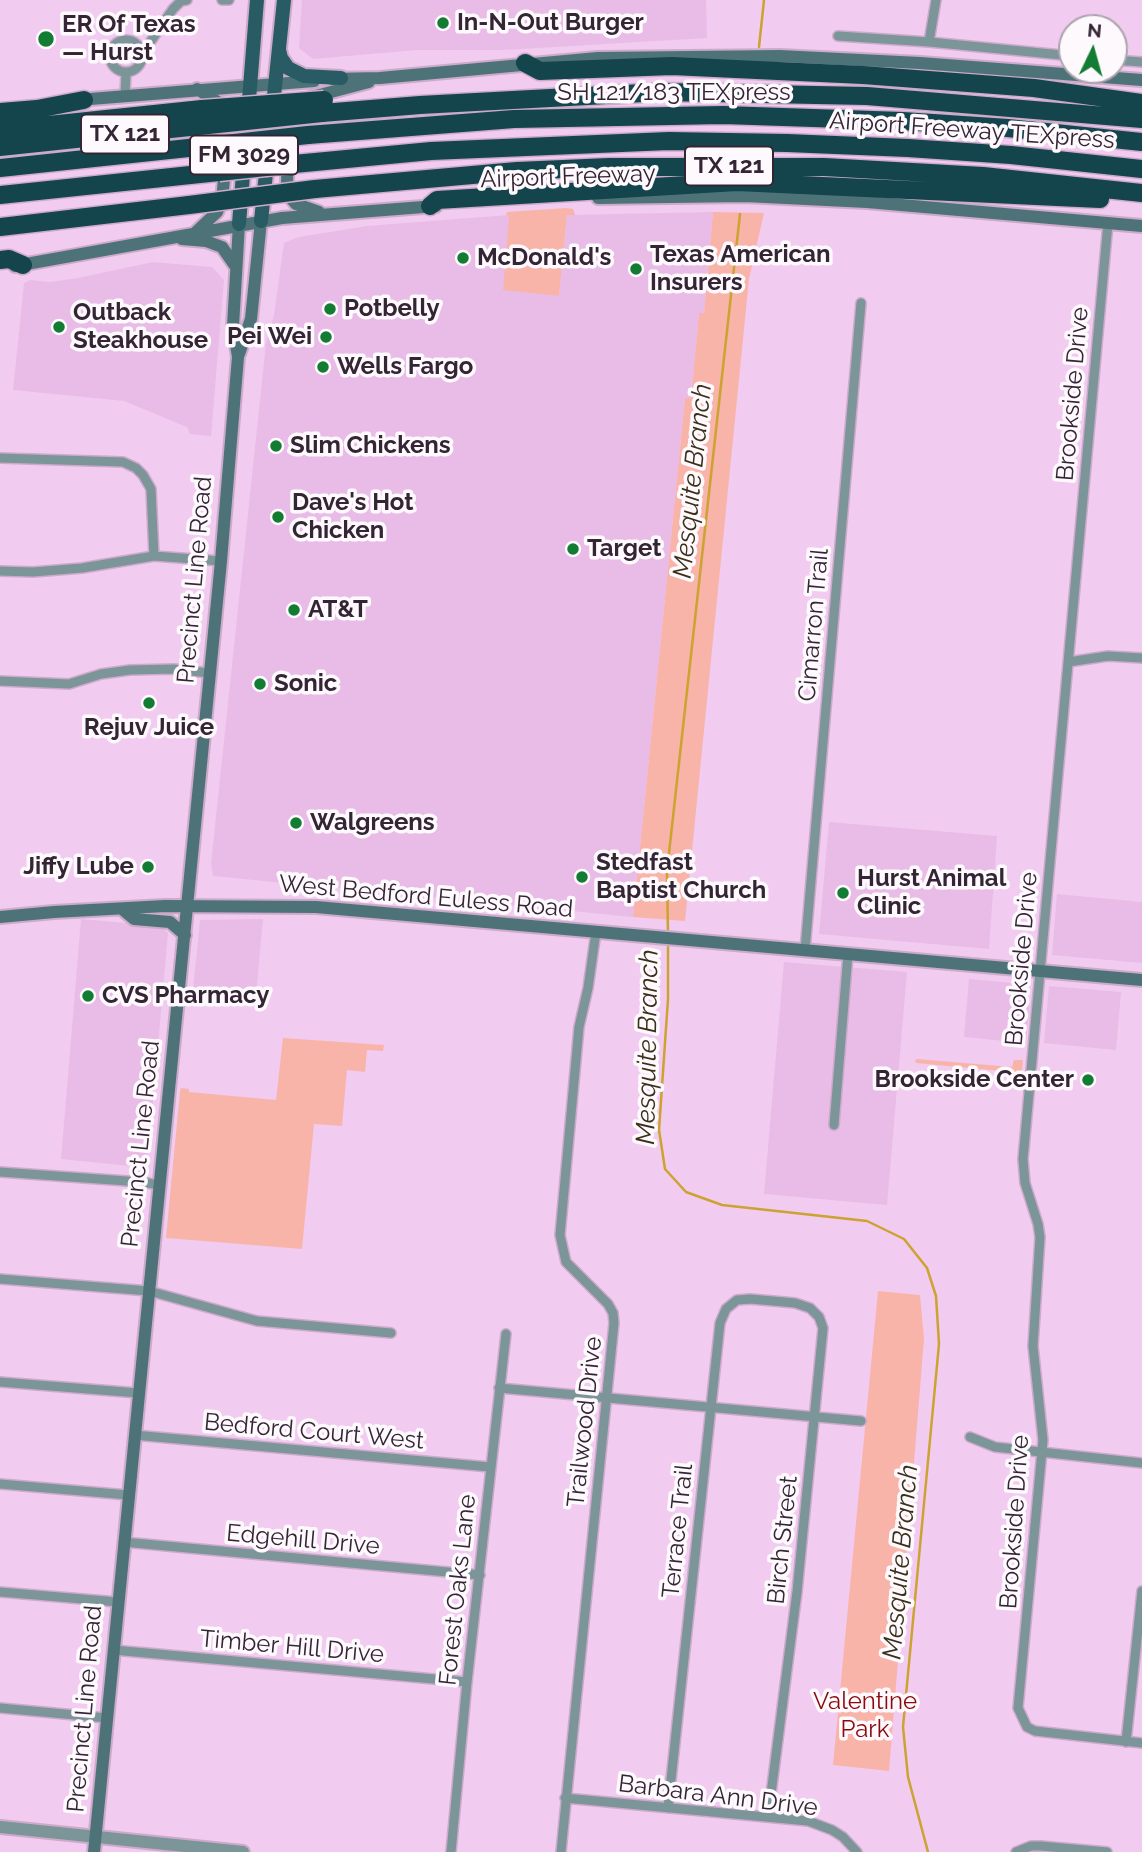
<!DOCTYPE html>
<meta charset="utf-8">
<style>
body{margin:0}
#map{position:relative;width:1142px;height:1852px;overflow:hidden;background:#f2cbf0;font-family:Raleway,sans-serif}
canvas{display:block}
.north{position:absolute;left:1058px;top:14px;width:70px;height:70px;box-sizing:border-box;background:#fdf9fd;border:2px solid #ada4ad;border-radius:50%;rotate:5deg;font-size:19px;font-weight:700;line-height:28px;text-align:center;color:#342534}
.north::after{content:'';display:block;margin:auto;width:24px;height:32px;background:#127d32;clip-path:polygon(50% 0,100% 100%,50% 72%,0 100%)}
</style>
<div id="map">
<canvas width="1142" height="1852"></canvas>
<div class="north">N</div>
</div>
<script>
const ctx = document.querySelector('canvas').getContext('2d');
ctx.lineJoin = 'round';
function fill(path, color) { ctx.fillStyle = color; ctx.fill(path, 'evenodd'); }
const shape = rows => new Path2D(rows.map(r => 'M' + r).join(''));
function stroke(path, color, width, dash) { ctx.strokeStyle = color; ctx.lineWidth = width; ctx.lineCap = dash ? 'butt' : 'round'; ctx.setLineDash(dash || []); ctx.stroke(path); }
function write(font, color, halo, rows, align = 'center') {
  ctx.font = font + ' Raleway,sans-serif'; ctx.lineWidth = 7; ctx.setLineDash([]); ctx.textBaseline = 'middle'; ctx.strokeStyle = halo; ctx.fillStyle = color; for (const [text, x, y, turn = 0] of rows) {
    ctx.save(); ctx.translate(x, y); ctx.rotate((+turn || 0) * Math.PI / 180); ctx.textAlign = isNaN(turn) ? turn : align; if (halo) ctx.strokeText(text, 0, 0); ctx.fillText(text, 0, 0); ctx.restore();
  }
}
fill(shape([
 [302,0,706,0,707,38,503,50,417,50,313,59,299,48],
 [713,212,704,313,699,313,691,399,685,398,633,917,213,876,211,864,266,343,274,315,284,243,299,237,367,226,509,215,559,296,567,215],
 [153,262,212,267,224,280,211,436,190,434,187,427,124,401,13,390,24,283,30,280,50,282,78,278],
 [829,822,997,836,989,949,819,934],
 [1057,894,1142,902,1142,963,1052,955],
 [81,919,160,926,168,933,148,1159,142,1159,141,1167,61,1159],
 [263,919,256,995,193,990,200,920],
 [784,962,907,972,887,1205,764,1194],
 [969,979,1013,983,1030,1004,1026,1043,964,1037],
 [1049,986,1121,992,1116,1050,1044,1043]
]), '#e9bce7');
fill(shape([
 [566,208,573,209,575,215,567,215,559,296,503,290,509,216,506,215,507,212],
 [713,212,764,213,749,279,685,921,633,917,685,398,691,398,699,313,704,313],
 [283,1038,384,1045,383,1051,367,1050,365,1072,347,1070,342,1126,314,1124,302,1249,166,1238,180,1091,181,1088,189,1089,189,1092,276,1100],
 [917,1059,1012,1067,1014,1060,1023,1060,1021,1079,1013,1078,1012,1072,916,1063,915,1061],
 [878,1291,920,1295,924,1339,889,1771,833,1765]
]), '#f9b4aa');
stroke(shape([
 [759,47,764,0],
 [668,935,667,871,740,214],
 [668,941,668,999,659,1130,665,1169,686,1192,722,1205,867,1221,904,1239,927,1268,936,1296,939,1344,903,1727,908,1777,928,1852]
]), '#cca231', 2.5);
const minor = shape([
 [222,0,229,0],
 [838,36,929,42,1072,56],
 '110 56a16 16 0 1 1 32 0a16 16 0 1 1-32 0Z',
 [929,42,936,0],
 [142,54,173,9,181,1,187,0],
 [1114,60,1142,62],
 [125,96,126,73],
 [1108,223,1023,1159,1025,1183,1038,1224,1040,1237,1033,1346,1043,1440,1018,1708,1027,1727,1035,1731,1142,1743],
 [0,458,123,462,136,468,143,475,151,489,154,556],
 [0,571,33,572,82,568,154,556,221,561],
 [1068,662,1108,656,1142,658],
 [0,681,69,684,101,674,130,670,174,669,209,673],
 [805,950,861,303],
 [834,1125,848,954],
 [0,1172,141,1182,160,1185],
 [0,1279,149,1291,257,1321,391,1333],
 [0,1382,138,1393],
 [499,1388,861,1421],
 [134,1435,490,1467],
 [970,1437,995,1447,1142,1463],
 [0,1484,128,1495],
 [123,1542,480,1575],
 [0,1592,118,1602],
 [113,1650,467,1682],
 [0,1708,107,1718],
 [1126,1742,1142,1591],
 [565,1798,808,1821,832,1830,843,1837,857,1852],
 [668,1808,720,1323,726,1309,737,1300,750,1299,773,1301,795,1303,810,1308,819,1317,823,1328,797,1592,768,1817],
 [451,1852,467,1682,506,1334],
 [561,1852,614,1323,613,1313,608,1304,566,1262,560,1235,579,1027,588,988,596,932],
 [1016,1852,1031,1846,1041,1846,1107,1852]
]);
const tertiary = shape([
 [0,1827,243,1852]
]);
const secondary = shape([
 [332,79,380,78,598,58,780,56,920,63,1142,80],
 [312,97,369,82],
 [78,100,314,81],
 [292,111,288,116,287,188,290,197,296,204,319,212],
 [598,198,745,196,867,202,1142,226],
 [196,232,217,212,222,200,230,118,226,107,197,89],
 [182,239,206,241,222,247,236,267],
 [15,266,282,218,436,206],
 [239,354,251,319,261,221],
 [122,909,134,919,170,922,185,935],
 [0,917,54,912,165,906,316,907,1142,980],
 [94,1852,221,561,238,357,233,326,239,224]
]);
const primary = shape([
 [279,50,281,58,288,68,304,76,341,78],
 [261,221,284,0],
 [239,224,257,0]
]);
const motorway = shape([
 [525,63,540,71,672,66,863,75,1034,88,1142,103],
 [0,112,37,109,84,100],
 [322,113,420,105,662,92,867,96,1142,119],
 [0,130,202,109],
 [308,135,514,119,723,115,903,121,1008,128,1142,142],
 [0,147,199,126],
 [294,164,431,151,669,141,787,143,908,148,1011,155,1142,169],
 [0,168,207,146],
 [315,189,517,171,609,167,824,167,983,176,1142,193],
 [0,195,219,172],
 [430,206,437,200,737,182,1100,199],
 [0,227,189,205],
 [0,260,9,259,23,265]
]);
stroke(minor, '#ccaaca', 12);
stroke(tertiary, '#ccaaca', 16);
stroke(secondary, '#ccaaca', 16);
stroke(primary, '#ccaaca', 18);
stroke(motorway, '#ccaaca', 21);
stroke(minor, '#7b9599', 9);
stroke(tertiary, '#7b9599', 12);
stroke(secondary, '#4d7379', 12);
stroke(primary, '#285b63', 14);
stroke(motorway, '#14454c', 18);
const motorwayBridge = shape([
 [202,109,324,100],
 [199,126,322,113],
 [207,146,308,135],
 [219,172,294,164],
 [189,205,315,189]
]);
stroke(motorwayBridge, '#ccaaca', 21, []);
stroke(motorwayBridge, '#14454c', 18);
for (const [x, y, r, color] of [
 [443,23,7,"#127d32"],
 [46,39,9,"#127d32"],
 [463,258,7,"#127d32"],
 [636,269,7,"#127d32"],
 [330,309,7,"#127d32"],
 [59,327,7,"#127d32"],
 [326,337,7,"#127d32"],
 [323,367,7,"#127d32"],
 [276,446,7,"#127d32"],
 [278,517,7,"#127d32"],
 [573,549,7,"#127d32"],
 [294,610,7,"#127d32"],
 [260,684,7,"#127d32"],
 [149,703,7,"#127d32"],
 [296,823,7,"#127d32"],
 [148,867,7,"#127d32"],
 [582,877,7,"#127d32"],
 [843,893,7,"#127d32"],
 [88,996,7,"#127d32"],
 [1088,1080,7,"#127d32"]
]) { const dot = new Path2D(); dot.arc(x, y, r, 0, 2 * Math.PI); ctx.fillStyle = color; ctx.fill(dot); stroke(dot, '#fdf9fd', 2.5); }
for (const [x, y, w] of [
 [125,134,88],
 [244,155,108],
 [729,166,88]
]) { const box = new Path2D(); box.roundRect(x - w / 2, y - 19.5, w, 39, 5); ctx.fillStyle = '#fdf9fd'; ctx.fill(box); stroke(box, '#342534', 2); }
write('bold 23px', '#342534', null, [
 ["TX 121",125,134],
 ["FM 3029",244,155],
 ["TX 121",729,166]
]);
write('bold 24px', '#342534', '#fdf9fd', [
 ["In-N-Out Burger",457,23],
 ["ER Of Texas",62,25],
 ["— Hurst",62,53],
 ["Texas American",650,255],
 ["Insurers",650,283],
 ["McDonald's",477,258],
 ["Potbelly",344,309],
 ["Outback",73,313],
 ["Steakhouse",73,341],
 ["Pei Wei",312,337,"right"],
 ["Wells Fargo",337,367],
 ["Slim Chickens",290,446],
 ["Dave's Hot",292,503],
 ["Chicken",292,531],
 ["Target",587,549],
 ["AT&T",308,610],
 ["Sonic",274,684],
 ["Rejuv Juice",149,728,"center"],
 ["Walgreens",310,823],
 ["Stedfast",596,863],
 ["Baptist Church",596,891],
 ["Jiffy Lube",134,867,"right"],
 ["Hurst Animal",857,879],
 ["Clinic",857,907],
 ["CVS Pharmacy",102,996],
 ["Brookside Center",1074,1080,"right"]
], 'left');
write('24px', '#342534', '#fdf9fd', [
 ["SH 121/183 TEXpress",674,93],
 ["Airport Freeway TEXpress",972,131,4],
 ["Airport Freeway",568,177,-2],
 ["Brookside Drive",1073,394,-85],
 ["Precinct Line Road",195,580,-85],
 ["Cimarron Trail",814,625,-85],
 ["West Bedford Euless Road",426,897,5],
 ["Brookside Drive",1022,959,-85],
 ["Precinct Line Road",141,1144,-84],
 ["Trailwood Drive",585,1422,-84],
 ["Bedford Court West",314,1432,5],
 ["Brookside Drive",1015,1522,-86],
 ["Terrace Trail",678,1531,-84],
 ["Edgehill Drive",303,1540,5],
 ["Birch Street",783,1540,-84],
 ["Forest Oaks Lane",458,1590,-84],
 ["Timber Hill Drive",292,1647,5],
 ["Precinct Line Road",85,1709,-85],
 ["Barbara Ann Drive",718,1796,7]
]);
write('24px', '#89090c', '#fdf9fd', [
 ["Valentine",865,1702],
 ["Park",865,1730]
]);
write('italic 26px', '#3a3019', '#fdf9fd', [
 ["Mesquite Branch",693,481,-84],
 ["Mesquite Branch",648,1047,-89],
 ["Mesquite Branch",901,1562,-85]
]);
</script>
